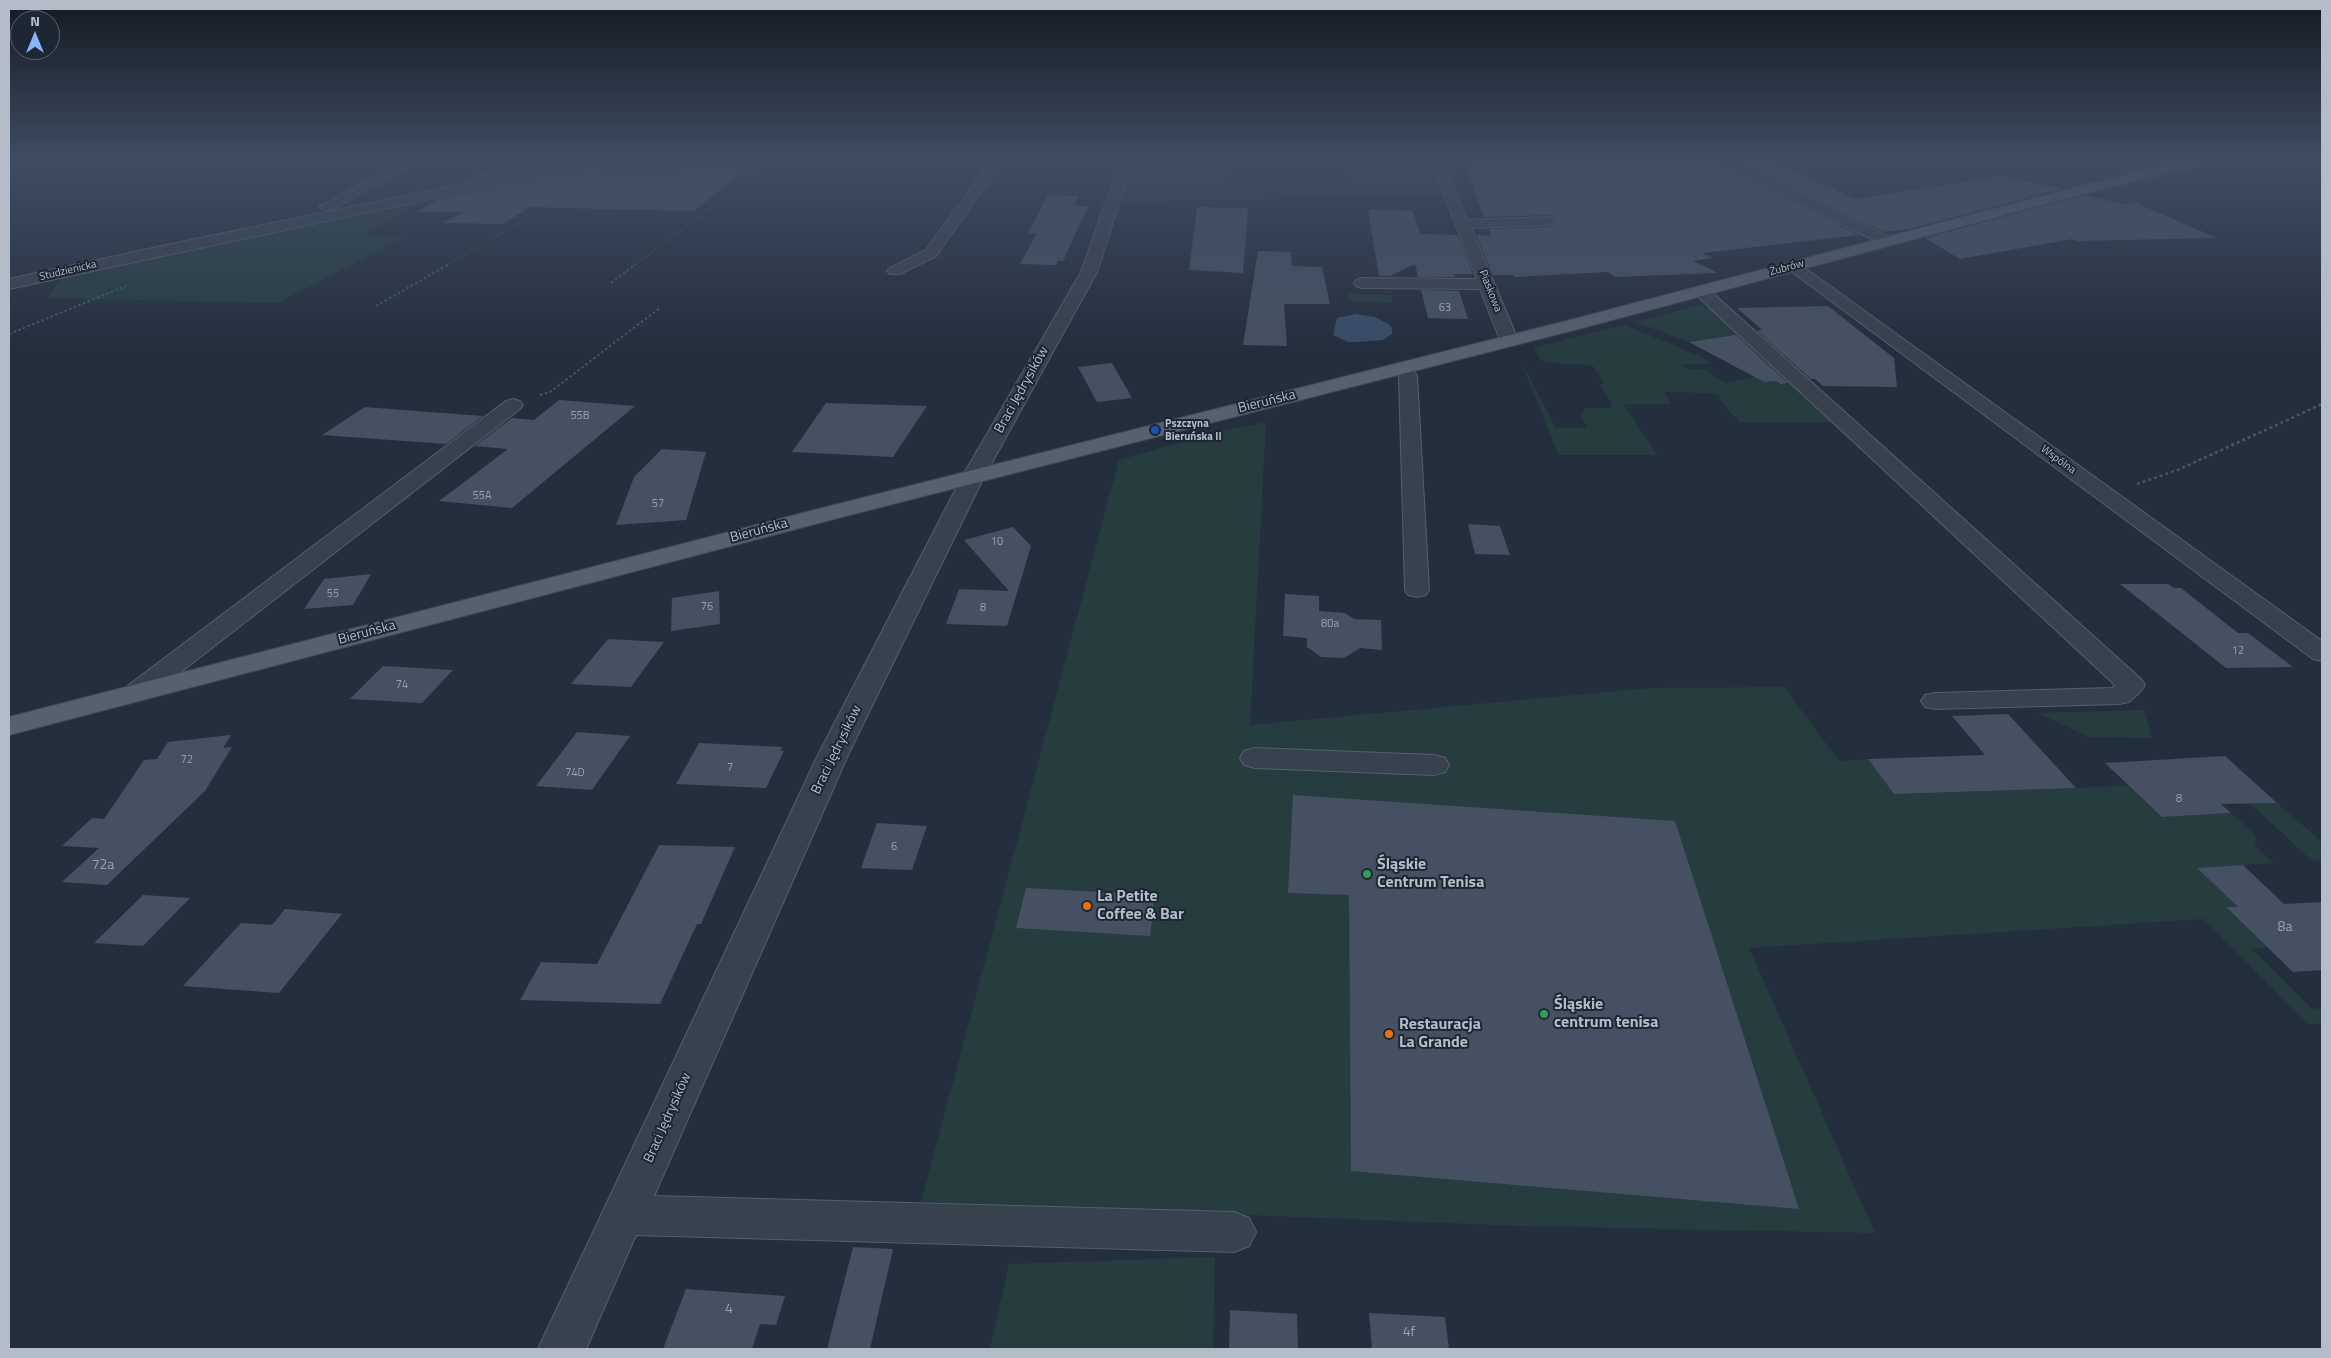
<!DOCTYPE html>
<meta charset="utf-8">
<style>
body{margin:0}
#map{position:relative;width:2331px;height:1358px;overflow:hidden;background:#242f3e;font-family:"Titillium Web",sans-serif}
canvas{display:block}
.frame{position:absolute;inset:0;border:10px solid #b4bcc9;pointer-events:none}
.north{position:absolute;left:10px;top:10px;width:50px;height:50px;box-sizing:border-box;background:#1d2633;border:1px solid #59626f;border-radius:50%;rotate:0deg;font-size:14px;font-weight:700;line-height:20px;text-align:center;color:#b4bcc9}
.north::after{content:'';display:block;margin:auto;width:18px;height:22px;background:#8ab4f8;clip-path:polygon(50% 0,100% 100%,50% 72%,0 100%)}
</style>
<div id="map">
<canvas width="2331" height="1358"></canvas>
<div class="frame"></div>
<div class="north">N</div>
</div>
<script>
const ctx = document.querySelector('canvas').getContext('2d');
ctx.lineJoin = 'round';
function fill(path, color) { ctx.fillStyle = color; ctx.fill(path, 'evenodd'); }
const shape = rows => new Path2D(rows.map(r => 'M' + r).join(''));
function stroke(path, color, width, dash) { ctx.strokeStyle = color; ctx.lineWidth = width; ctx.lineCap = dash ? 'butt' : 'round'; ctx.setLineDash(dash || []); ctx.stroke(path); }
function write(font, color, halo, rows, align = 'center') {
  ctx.font = font + ' "Titillium Web",sans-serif'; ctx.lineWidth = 4; ctx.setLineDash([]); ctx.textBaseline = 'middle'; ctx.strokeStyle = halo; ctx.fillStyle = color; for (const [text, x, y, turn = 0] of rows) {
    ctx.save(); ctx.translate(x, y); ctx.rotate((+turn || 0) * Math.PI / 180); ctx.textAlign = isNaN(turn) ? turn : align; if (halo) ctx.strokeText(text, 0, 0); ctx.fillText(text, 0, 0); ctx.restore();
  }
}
fill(shape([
 [1143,159,1234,159,1226,184,1349,184,1341,159,1430,159,1445,195,1120,202,1132,160],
 [433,196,359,236,406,237,277,303,47,298,65,273],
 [1347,294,1391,295,1393,303,1348,301],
 [1700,305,1715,311,1755,349,1741,349,1718,338,1689,342,1636,322],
 [1624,325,1702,357,1711,363,1681,365,1688,370,1703,369,1726,383,1757,377,1775,381,1781,384,1791,383,1832,422,1739,422,1719,399,1723,397,1706,393,1665,392,1670,402,1668,404,1623,404,1658,455,1559,455,1520,360,1556,428,1587,428,1581,417,1585,408,1611,408,1611,403,1600,384,1605,384,1592,365,1548,363,1542,361,1533,348],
 [1266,422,1250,725,1651,688,1784,687,1839,761,1868,759,1894,794,2129,786,2162,817,2231,813,2256,835,2255,846,2274,863,2197,868,2238,907,2227,908,2267,947,2252,949,2312,1009,2322,1008,2322,1024,2307,1024,2204,919,1749,948,1875,1233,1521,1226,921,1202,1119,460,1218,432],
 [2144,710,2152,738,2089,737,2037,713],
 [2277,803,2322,842,2322,862,2310,859,2251,804],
 [1215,1257,1213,1349,990,1349,1009,1264]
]), '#263c3f');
fill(shape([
 [1356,314,1375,317,1387,323,1392,328,1392,334,1383,340,1359,342,1348,342,1333,335,1337,318]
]), '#394c67');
stroke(shape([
 [2126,174,2165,163]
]), '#394c67', 5.5);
fill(shape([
 [560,159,574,159,576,162,543,168],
 [1463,159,1707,159,1859,235,1702,253,1713,258,1693,261,1718,273,1615,277,1608,272,1515,277,1513,275,1493,275,1476,235,1491,236,1489,229,1549,227,1558,220,1549,215,1484,217],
 [1729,159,1768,159,1856,199,2001,176,2061,189,1909,229,1884,232],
 [688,165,751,166,693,211,530,207,503,224,443,223,463,212,417,212,438,199,596,170,683,170],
 [486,170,532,170,467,182],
 [1048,195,1079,196,1074,206,1088,206,1063,261,1058,261,1056,265,1020,264,1037,233,1028,233],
 [2085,195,2122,204,2136,203,2217,238,2076,241,2072,239,1960,259,1925,238],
 [1197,207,1248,208,1243,273,1189,270],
 [1368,210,1413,211,1420,234,1458,235,1473,274,1454,274,1455,277,1418,277,1415,264,1390,276,1379,276],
 [1258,251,1291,252,1292,266,1322,267,1330,304,1284,304,1287,346,1243,345],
 [1421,290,1459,291,1468,319,1428,318],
 [1828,306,1894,358,1897,387,1823,386,1815,379,1811,379,1757,331,1762,330,1737,308],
 [1736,335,1788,383,1781,384,1775,381,1764,382,1689,342],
 [1112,363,1132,398,1097,402,1078,367],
 [559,400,635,406,512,508,439,501,508,449,475,446,512,418,534,420],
 [826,403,927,406,893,457,792,452],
 [365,407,416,411,483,416,446,444,322,435],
 [662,449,706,452,686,520,616,525,634,477],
 [1468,524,1500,526,1510,555,1475,554],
 [1013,527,1031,546,1007,626,946,624,959,589,1009,591,964,540],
 [371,574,353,605,304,609,324,579],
 [2120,584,2168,584,2174,588,2181,588,2238,633,2248,633,2293,667,2226,668],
 [719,591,720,624,671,631,672,598],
 [1285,594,1319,596,1319,611,1345,613,1354,619,1381,620,1382,650,1360,648,1344,658,1321,657,1307,647,1307,638,1283,636],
 [608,639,664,642,631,687,571,684],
 [383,666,453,670,422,703,350,699],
 [2008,714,2076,788,1894,794,1868,759,1985,755,1952,716],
 [577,732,630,736,592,790,536,786],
 [231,735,223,748,232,747,205,791,107,885,62,882,99,848,62,846,92,818,104,819,144,760,157,759,168,742],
 [699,743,782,747,780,751,784,751,766,788,676,784],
 [2225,756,2277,803,2221,804,2231,813,2162,817,2105,763],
 [1293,795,1675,821,1799,1209,1351,1171,1349,895,1288,893],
 [877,823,927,826,912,870,861,868],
 [659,845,735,847,701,924,697,924,660,1004,520,1000,541,962,597,964],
 [2243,865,2284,904,2322,902,2322,970,2293,972,2226,907,2238,907,2197,868],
 [1026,888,1155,895,1150,936,1016,928],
 [143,895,190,898,143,946,94,943],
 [285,909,342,914,279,993,183,986,241,923,272,925],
 [853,1247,893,1249,870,1349,827,1349],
 [686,1289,785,1296,776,1325,760,1324,752,1349,663,1349],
 [1230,1310,1297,1314,1298,1349,1229,1349],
 [1369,1313,1445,1317,1449,1349,1372,1349]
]), '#455162');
const minor = shape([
 [408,159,423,159,331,210,326,211,319,207,408,159],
 [607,159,692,159,686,163,627,163,448,195,9,289,9,279,171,244,448,187,607,159],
 [992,159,1004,159,936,256,900,274,890,274,887,271,890,268,926,250,992,159],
 [1023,159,1102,159,1096,163,1029,163,1023,159],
 [1121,159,1133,159,1097,272,984,477,848,755,654,1196,1234,1212,1249,1218,1256,1232,1249,1246,1234,1252,636,1235,586,1349,538,1349,818,755,962,477,1081,272,1121,159],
 [1430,159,1442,159,1467,220,1549,217,1556,221,1549,225,1471,228,1518,340,1515,344,1509,345,1503,344,1500,340,1480,289,1362,288,1356,286,1354,283,1356,280,1362,278,1477,279,1430,159],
 [1709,159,1725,159,1892,238,1894,241,1887,245,1882,244,1709,159],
 [1793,261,1798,263,2322,641,2322,661,2313,659,1788,269,1785,266,1788,263,1793,261],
 [1701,286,1707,288,2141,679,2145,685,2141,691,2129,702,2119,704,1935,709,1925,707,1921,701,1925,695,1935,693,2112,688,2115,685,1695,294,1693,291,1695,288,1701,286],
 [1408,370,1415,372,1417,376,1429,590,1426,595,1417,597,1408,595,1405,590,1399,376,1401,372,1408,370],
 [513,399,520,401,523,405,520,409,146,699,136,701,126,699,122,693,126,687,506,401,513,399],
 [1255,748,1434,755,1445,758,1449,765,1445,772,1434,775,1255,768,1244,765,1240,758,1244,751,1255,748]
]);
const major = shape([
 [2194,159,2215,159,2213,162,2090,192,1586,327,842,517,9,735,9,717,826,507,1574,319,2081,186,2194,159]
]);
stroke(minor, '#565f6c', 2);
stroke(major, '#414a57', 2);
stroke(shape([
 [447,265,528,218],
 [635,265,774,159]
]), '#44595c', 1, [2, 2]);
stroke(shape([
 [611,283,636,264],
 [376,306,449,264],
 [9,334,126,286],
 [540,395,550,392,661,307]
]), '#44595c', 2, [2.5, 2.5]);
stroke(shape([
 [2137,484,2180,469,2322,404]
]), '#44595c', 2.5, [3, 3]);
fill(minor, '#38414e');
fill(major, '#56606e');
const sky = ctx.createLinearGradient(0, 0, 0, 349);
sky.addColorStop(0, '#141a22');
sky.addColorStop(0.46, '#3f4d63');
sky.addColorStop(1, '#3f4d6300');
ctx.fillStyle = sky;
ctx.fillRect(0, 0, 2331, 349);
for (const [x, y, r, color] of [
 [1155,430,5,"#1a4fb4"],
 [1367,874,5,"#2e9e5b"],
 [1087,906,5,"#e8710a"],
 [1544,1014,5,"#2e9e5b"],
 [1389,1034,5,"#e8710a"]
]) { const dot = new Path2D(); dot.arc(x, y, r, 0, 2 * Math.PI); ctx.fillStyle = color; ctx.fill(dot); stroke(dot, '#1d2633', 2); }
write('11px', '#b4bcc9', '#1d2633', [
 ["Żubrów",1787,268,-15],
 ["Studzienicka",68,271,-13],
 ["Piaskowa",1490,291,68],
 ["Wspólna",2058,460,36]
]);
write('11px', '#98a1af', null, [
 ["63",1445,308],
 ["55B",580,416],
 ["55A",482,496],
 ["57",658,504],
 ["10",997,542],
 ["55",333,594],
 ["76",707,607],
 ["8",983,608],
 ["80a",1330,624],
 ["12",2238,651],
 ["74",402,685],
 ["72",187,760],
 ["7",730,768],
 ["74D",575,773],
 ["8",2179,799],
 ["6",894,847]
]);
write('bold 11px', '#b4bcc9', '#1d2633', [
 ["Pszczyna",1165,424],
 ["Bieruńska II",1165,437]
], 'left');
write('14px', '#b4bcc9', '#1d2633', [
 ["Braci Jędrysików",1022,390,-61],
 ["Bieruńska",1267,402,-14],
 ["Bieruńska",759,531,-15],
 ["Bieruńska",367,633,-15],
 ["Braci Jędrysików",837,750,-64],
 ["Braci Jędrysików",668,1118,-66]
]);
write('14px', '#98a1af', null, [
 ["72a",103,866],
 ["8a",2285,928],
 ["4",729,1310],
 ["4f",1409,1333]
]);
write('bold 16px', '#b4bcc9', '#1d2633', [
 ["Śląskie",1377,865],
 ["Centrum Tenisa",1377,883],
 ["La Petite",1097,897],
 ["Coffee & Bar",1097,915],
 ["Śląskie",1554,1005],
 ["centrum tenisa",1554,1023],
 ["Restauracja",1399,1025],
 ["La Grande",1399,1043]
], 'left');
</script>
